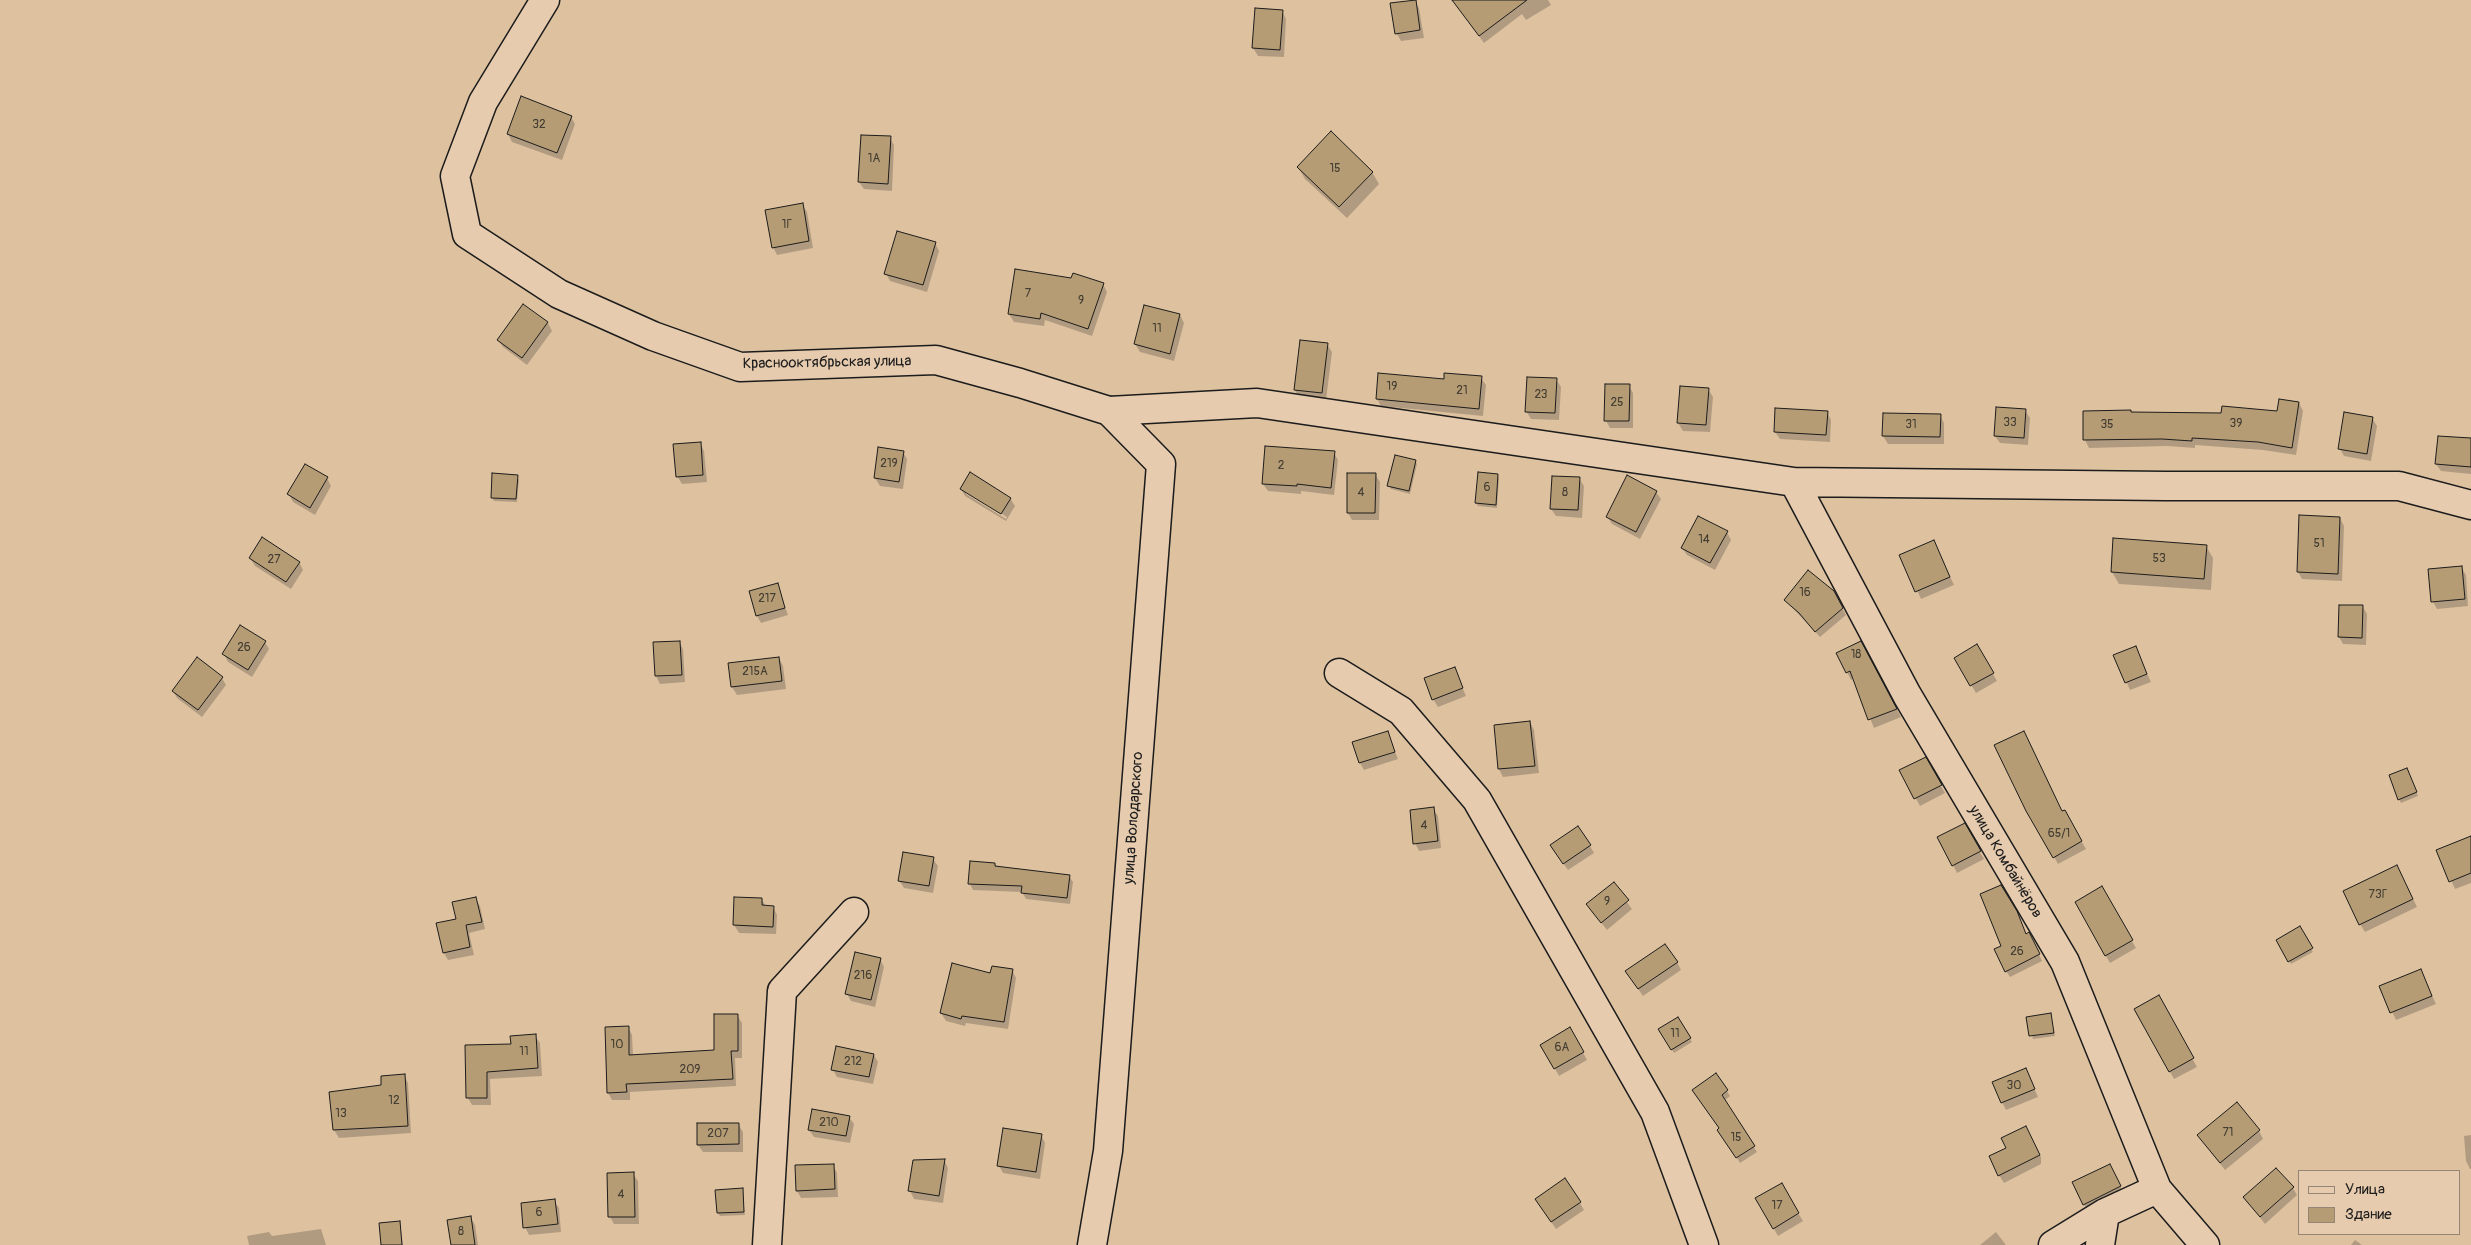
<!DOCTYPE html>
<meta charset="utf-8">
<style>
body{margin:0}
#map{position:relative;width:2471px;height:1245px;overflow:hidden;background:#dec2a0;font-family:Pangolin,sans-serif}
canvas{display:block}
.legend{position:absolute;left:2298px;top:1170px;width:162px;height:65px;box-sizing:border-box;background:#e6cbae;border:1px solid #958574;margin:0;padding:6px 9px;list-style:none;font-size:15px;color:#1c1c1c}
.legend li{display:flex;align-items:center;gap:10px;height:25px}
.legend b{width:25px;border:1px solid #958574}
</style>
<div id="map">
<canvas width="2471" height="1245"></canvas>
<ul class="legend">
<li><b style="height:6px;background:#e6cbae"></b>Улица</li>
<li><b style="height:14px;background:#b59c74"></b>Здание</li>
</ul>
</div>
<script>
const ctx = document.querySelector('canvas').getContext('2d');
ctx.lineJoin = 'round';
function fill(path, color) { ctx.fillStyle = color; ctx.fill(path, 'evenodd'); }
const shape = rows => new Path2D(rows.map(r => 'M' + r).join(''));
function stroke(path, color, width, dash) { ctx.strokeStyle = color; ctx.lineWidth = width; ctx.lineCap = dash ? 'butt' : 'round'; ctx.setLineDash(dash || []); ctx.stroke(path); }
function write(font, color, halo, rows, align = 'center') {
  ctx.font = font + ' Pangolin,sans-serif'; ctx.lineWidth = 4; ctx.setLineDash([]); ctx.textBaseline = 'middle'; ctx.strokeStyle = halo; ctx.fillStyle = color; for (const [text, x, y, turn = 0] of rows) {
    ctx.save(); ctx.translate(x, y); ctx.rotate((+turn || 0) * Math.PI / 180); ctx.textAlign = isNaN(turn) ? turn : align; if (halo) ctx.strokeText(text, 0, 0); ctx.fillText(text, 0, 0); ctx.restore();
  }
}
fill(shape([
 [1467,0,1548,0,1551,5,1526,20,1522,14,1484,43,1463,14],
 [1415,1,1419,8,1424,38,1401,41,1397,34,1392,4],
 [1282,11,1286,19,1284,57,1258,56,1253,48],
 [571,117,575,124,562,160,512,142,508,134],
 [890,138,894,145,892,191,864,189,859,182],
 [1298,167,1372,172,1379,184,1347,218,1305,179],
 [802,204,807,212,813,248,777,255,773,247],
 [935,243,939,251,927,292,890,281,886,274],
 [1103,284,1107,292,1092,336,1045,320,1044,326,1014,322,1009,314],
 [523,306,548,323,552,331,527,365,503,347,498,340],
 [1180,315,1184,323,1174,361,1140,352,1135,344],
 [1327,344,1332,352,1326,400,1299,398,1295,390],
 [1481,378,1486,385,1483,416,1381,406,1377,399,1445,380],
 [1556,379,1561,387,1559,420,1531,419,1526,411],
 [1629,386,1633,393,1633,428,1610,428,1606,421],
 [1708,389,1713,397,1710,432,1683,431,1678,423],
 [2299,403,2303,411,2296,455,2263,450,2195,445,2195,448,2167,446,2089,448,2085,440,2084,412,2222,415,2278,412],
 [2025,410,2030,418,2028,445,2000,443,1995,436],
 [1827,412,1831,420,1830,442,1780,439,1775,432],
 [1940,415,1944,423,1944,444,1888,444,1883,436],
 [2372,418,2377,426,2371,461,2344,456,2340,449],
 [2471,439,2471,474,2441,471,2436,464],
 [700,443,704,451,707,482,682,484,677,476],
 [903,452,907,459,903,489,880,486,875,478],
 [1334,453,1338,460,1334,495,1301,491,1301,494,1268,491,1263,484],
 [1415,461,1417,464,1410,494,1391,489,1389,486],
 [1375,474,1380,482,1379,520,1352,520,1348,513],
 [1497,475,1499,478,1497,508,1478,506,1476,503],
 [517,477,519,480,517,502,494,501,492,497],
 [327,478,331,486,315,515,293,502,289,494],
 [1579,478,1584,486,1582,518,1556,516,1551,509],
 [961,489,1010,498,1015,506,1006,521,965,496],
 [966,491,1007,517,1006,519,966,494],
 [1656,492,1661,499,1640,539,1612,524,1607,516],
 [2340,518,2344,526,2342,581,2302,579,2298,572],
 [1727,532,1731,540,1715,570,1687,555,1682,548],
 [1934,542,1954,585,1921,599,1901,556],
 [2206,546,2213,558,2211,590,2119,584,2112,572],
 [250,558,299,562,303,570,291,589,255,566],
 [2461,567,2466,575,2468,606,2437,609,2433,602],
 [777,584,788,615,761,623,757,616],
 [1833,592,1846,615,1820,637,1785,600],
 [2363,607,2367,614,2366,645,2343,644,2339,637],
 [265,642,269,649,252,677,228,662,224,654],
 [679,642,683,649,685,682,660,684,656,676],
 [1977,646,1997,681,1976,693,1955,658],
 [2135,647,2151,682,2130,690,2115,655],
 [1864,650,1901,717,1874,728,1854,678,1851,680,1847,672],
 [779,658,783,666,786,689,737,695,732,687,730,664],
 [1454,668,1466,696,1438,707,1433,699],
 [222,678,226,685,202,717,177,698,173,691],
 [1530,722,1534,730,1539,773,1503,777,1499,769,1495,726],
 [1387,732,1398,759,1364,770,1360,763],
 [1925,759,1945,793,1920,806,1901,771],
 [2409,773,2418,796,2401,803,2399,799],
 [1433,809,1438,816,1441,848,1419,851,1415,843],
 [2027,810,2064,811,2086,849,2058,864],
 [1964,825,1984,859,1957,873,1953,865],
 [2471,837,2471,883,2455,889,2438,851],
 [1590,846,1594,853,1568,870,1556,853],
 [933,859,938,866,933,893,904,888,899,880],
 [995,864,997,868,1069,876,1073,882,1070,904,1026,899,1022,892,973,890,970,884],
 [2401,874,2417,907,2365,932,2360,924],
 [1613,883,1632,909,1607,930,1587,905],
 [2102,888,2136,948,2110,963,2076,902],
 [475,898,480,906,485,929,469,933,474,955,448,960,444,953,457,920],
 [762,899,766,907,773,907,777,915,776,934,739,933,734,925],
 [2300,928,2313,952,2291,964,2278,941],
 [2026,935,2032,940,2042,961,2010,977,2006,971],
 [880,959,884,967,875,1007,851,1001,847,994],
 [1677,962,1681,970,1643,996,1631,979],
 [1012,970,1016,978,1008,1029,966,1023,965,1026,946,1021,941,1013,992,974],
 [2421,970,2436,1004,2396,1020,2381,987],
 [2158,997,2197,1067,2174,1079,2135,1009],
 [2050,1014,2055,1036,2033,1039,2028,1018],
 [737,1015,742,1023,742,1058,735,1058,736,1086,630,1092,630,1100,612,1100,608,1093,628,1027,632,1035,633,1056,716,1051],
 [1677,1019,1692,1042,1674,1053,1660,1030],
 [1570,1029,1587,1060,1559,1076,1542,1045],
 [535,1036,540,1043,542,1076,490,1079,491,1105,472,1105,468,1098,467,1047,512,1046],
 [874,1055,878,1062,873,1084,837,1077,833,1070],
 [2026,1070,2038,1097,2006,1110,2002,1102],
 [1716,1074,1730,1096,1724,1101,1757,1152,1740,1163,1720,1129],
 [404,1075,408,1083,411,1133,339,1138,334,1130,330,1093,383,1086],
 [849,1117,854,1124,850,1143,814,1137,809,1130],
 [738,1124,743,1132,743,1152,703,1152,698,1145],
 [2259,1131,2263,1139,2225,1170,2198,1136],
 [1041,1135,1045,1143,1040,1179,1003,1173,999,1166],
 [2030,1135,2041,1157,2041,1164,2004,1183,1999,1175,2007,1149],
 [2471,1135,2471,1169,2470,1169,2466,1161,2464,1136],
 [944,1160,948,1168,943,1203,914,1199,910,1191],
 [833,1165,837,1173,838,1197,801,1198,797,1191],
 [2114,1173,2124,1194,2088,1212,2084,1204],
 [633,1174,638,1181,639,1224,614,1224,610,1217],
 [1781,1185,1803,1221,1778,1236,1757,1199],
 [2293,1188,2297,1195,2265,1224,2245,1198],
 [742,1189,745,1215,720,1216,718,1213],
 [554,1201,559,1208,561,1232,529,1235,525,1227],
 [1580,1203,1584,1210,1556,1229,1541,1207],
 [471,1218,475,1225,478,1245,452,1245],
 [400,1222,403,1245,382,1245],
 [321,1229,326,1245,249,1245,247,1236,269,1232,272,1236],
 [1996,1232,2006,1245,1980,1245],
 [2355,1240,2362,1245,2351,1245]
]), '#0003');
const building = shape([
 [1416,0,1420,30,1395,34,1390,3,1416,0],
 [1452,0,1527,0,1479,36,1452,0],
 [1255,8,1283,10,1280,50,1252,48,1255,8],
 [521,96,572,116,557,153,507,134,521,96],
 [1331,131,1373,172,1339,207,1297,167,1331,131],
 [861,135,891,136,888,184,858,182,861,135],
 [803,203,809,241,772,248,765,210,803,203],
 [897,231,936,242,923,285,884,274,897,231],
 [1015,269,1071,278,1073,273,1104,283,1088,329,1041,313,1040,319,1008,314,1015,269],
 [523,304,548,322,522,358,497,340,523,304],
 [1144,305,1180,314,1170,354,1134,344,1144,305],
 [1300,340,1328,343,1322,393,1294,390,1300,340],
 [1378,373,1444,379,1444,373,1482,376,1479,409,1376,399,1378,373],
 [1527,377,1557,378,1555,413,1525,412,1527,377],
 [1605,384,1630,384,1629,421,1604,421,1605,384],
 [1680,386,1709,388,1706,425,1677,423,1680,386],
 [2279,399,2299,402,2292,448,2258,442,2192,438,2192,441,2162,439,2083,440,2083,411,2131,410,2131,412,2221,413,2222,406,2277,411,2279,399],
 [1996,407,2026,409,2024,438,1994,436,1996,407],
 [1775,408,1828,411,1826,435,1774,432,1775,408],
 [2344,412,2373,417,2367,454,2338,449,2344,412],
 [1883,413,1941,414,1940,437,1882,436,1883,413],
 [2438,436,2471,438,2471,467,2435,464,2438,436],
 [701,442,703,475,676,477,673,444,701,442],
 [1265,446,1335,451,1331,488,1297,484,1297,486,1262,484,1265,446],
 [878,447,904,451,899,482,874,478,878,447],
 [1395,455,1416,460,1409,491,1387,486,1395,455],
 [305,464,328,477,310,508,287,494,305,464],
 [970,472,1011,498,1001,514,960,489,970,472],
 [1478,472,1498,474,1496,505,1475,503,1478,472],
 [492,473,518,475,516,499,491,498,492,473],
 [1347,473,1376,473,1375,513,1347,513,1347,473],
 [1627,475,1657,491,1636,532,1606,517,1627,475],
 [1552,476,1580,477,1578,510,1550,509,1552,476],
 [2299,515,2340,517,2338,574,2297,572,2299,515],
 [1698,516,1728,531,1710,563,1681,548,1698,516],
 [262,537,300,562,286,582,249,558,262,537],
 [2113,538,2207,545,2204,579,2111,572,2113,538],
 [1934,540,1950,577,1915,592,1899,555,1934,540],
 [2462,566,2465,599,2431,602,2428,569,2462,566],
 [1808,570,1834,591,1843,608,1815,632,1799,613,1784,600,1808,570],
 [778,583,785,608,756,616,749,591,778,583],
 [2339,605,2363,605,2362,638,2338,637,2339,605],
 [240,625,266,641,248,670,222,654,240,625],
 [680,641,682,675,655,676,653,642,680,641],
 [1861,641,1897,709,1868,720,1850,671,1846,673,1836,653,1861,641],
 [1977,644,1994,673,1970,686,1954,658,1977,644],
 [2136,646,2147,674,2125,683,2113,655,2136,646],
 [197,657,223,677,198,710,172,691,197,657],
 [779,657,782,681,731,687,728,663,779,657],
 [1455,667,1463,688,1432,700,1424,678,1455,667],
 [1530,721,1535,766,1498,769,1494,725,1530,721],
 [1388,731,1395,752,1359,763,1352,742,1388,731],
 [2024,731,2062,811,2065,810,2082,841,2053,858,2026,811,1994,745,2024,731],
 [1926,757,1942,785,1914,799,1899,770,1926,757],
 [2407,768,2417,792,2398,800,2389,775,2407,768],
 [1434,807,1438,841,1413,844,1410,810,1434,807],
 [1965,823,1981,851,1952,866,1937,837,1965,823],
 [1578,826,1591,845,1563,864,1550,845,1578,826],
 [2471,836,2471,873,2449,882,2436,850,2471,836],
 [903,852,934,857,929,886,898,881,903,852],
 [970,861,995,863,995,866,1070,875,1067,898,1021,893,1022,886,968,884,970,861],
 [2397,865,2413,899,2359,925,2343,891,2397,865],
 [1614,882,1629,900,1601,923,1586,904,1614,882],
 [2001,885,2017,911,2026,934,2029,932,2040,954,2005,972,1994,949,2001,946,1980,894,2001,885],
 [2102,886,2133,940,2105,956,2075,902,2102,886],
 [476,897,482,922,466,925,470,947,443,953,436,923,456,919,452,902,476,897],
 [734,897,762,898,762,905,774,906,773,927,733,925,734,897],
 [2300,926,2313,948,2288,962,2276,940,2300,926],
 [1665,944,1678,962,1638,989,1625,971,1665,944],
 [855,952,881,958,871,1000,845,994,855,952],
 [952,963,990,973,992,966,1013,969,1004,1022,962,1016,961,1019,940,1013,952,963],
 [2421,969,2432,996,2390,1013,2379,986,2421,969],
 [2159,995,2194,1058,2169,1072,2134,1009,2159,995],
 [2051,1013,2054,1033,2029,1036,2026,1017,2051,1013],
 [714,1014,738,1014,738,1051,731,1051,733,1079,626,1084,627,1092,607,1093,605,1027,629,1026,629,1055,714,1050,714,1014],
 [1678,1017,1691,1038,1671,1050,1658,1029,1678,1017],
 [1570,1027,1584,1052,1554,1069,1540,1045,1570,1027],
 [536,1034,538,1068,487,1072,487,1098,466,1098,465,1045,511,1044,510,1036,536,1034],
 [836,1046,874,1054,869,1077,831,1070,836,1046],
 [2026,1068,2035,1089,2001,1103,1992,1082,2026,1068],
 [1716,1073,1728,1090,1722,1095,1755,1146,1736,1158,1717,1130,1719,1128,1692,1090,1716,1073],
 [405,1074,408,1126,333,1130,329,1092,381,1085,381,1076,405,1074],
 [2237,1102,2260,1130,2220,1163,2197,1135,2237,1102],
 [812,1109,850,1116,846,1136,808,1130,812,1109],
 [697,1123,739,1123,739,1144,697,1145,697,1123],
 [2026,1126,2040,1155,1998,1176,1989,1156,2006,1148,2001,1138,2026,1126],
 [1003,1128,1042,1134,1036,1172,997,1166,1003,1128],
 [945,1159,939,1196,908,1191,913,1160,945,1159],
 [834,1164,835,1189,796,1191,795,1165,834,1164],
 [2110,1164,2121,1186,2083,1205,2072,1182,2110,1164],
 [2276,1168,2294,1187,2260,1217,2243,1197,2276,1168],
 [634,1172,635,1217,608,1217,607,1173,634,1172],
 [1565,1178,1581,1202,1551,1222,1535,1199,1565,1178],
 [1782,1183,1799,1213,1773,1229,1755,1198,1782,1183],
 [743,1188,744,1212,717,1213,715,1190,743,1188],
 [555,1199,558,1224,523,1228,521,1203,555,1199],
 [471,1216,475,1245,451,1245,447,1220,471,1216],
 [400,1221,402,1245,381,1245,379,1223,400,1221]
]);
fill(building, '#b59c74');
stroke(building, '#1c1c1c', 1);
const minor = shape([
 [1109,411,1257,403,1794,482,2166,486,2399,486,2471,505],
 [1794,482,1907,695,2065,962,2157,1189,2205,1245],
 [1339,673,1401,711,1477,800,1655,1112,1704,1245],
 [767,1245,782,991,854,912],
 [2053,1245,2105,1213,2157,1189],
 [2100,1245,2105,1213]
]);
const tertiary = shape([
 [545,0,483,102,455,176,467,234,559,294,653,336,740,367,936,360,1020,383,1109,411,1161,464,1108,1151,1092,1245]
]);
stroke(minor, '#1c1c1c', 31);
stroke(tertiary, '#1c1c1c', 31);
stroke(minor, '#e6cbae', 28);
stroke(tertiary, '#e6cbae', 28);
write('12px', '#423c32', null, [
 ["32",539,125],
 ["1А",874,159],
 ["15",1335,169],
 ["1Г",787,225],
 ["7",1028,294],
 ["9",1081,301],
 ["11",1157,329],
 ["19",1392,387],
 ["21",1462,391],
 ["23",1541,395],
 ["25",1617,403],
 ["33",2010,423],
 ["39",2236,424],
 ["31",1911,425],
 ["35",2107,425],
 ["219",889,464],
 ["2",1281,466],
 ["6",1487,488],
 ["4",1361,493],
 ["8",1565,493],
 ["14",1704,540],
 ["51",2319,544],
 ["53",2159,559],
 ["27",274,560],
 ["16",1805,593],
 ["217",767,599],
 ["26",244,648],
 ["18",1856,655],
 ["215А",755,672],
 ["4",1424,826],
 ["65/1",2059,834],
 ["73Г",2378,895],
 ["9",1607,902],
 ["26",2017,952],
 ["216",863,976],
 ["11",1675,1034],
 ["10",617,1045],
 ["6А",1562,1048],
 ["11",524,1052],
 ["212",853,1062],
 ["209",690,1070],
 ["30",2014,1086],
 ["12",394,1101],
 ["13",341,1114],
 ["210",829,1123],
 ["71",2228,1133],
 ["207",718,1134],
 ["15",1736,1138],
 ["4",621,1195],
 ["17",1777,1206],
 ["6",539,1213],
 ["8",461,1232]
]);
write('15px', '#1c1c1c', '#e6cbae', [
 ["Краснооктябрьская улица",827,363,-1],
 ["улица Володарского",1134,818,-86],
 ["улица Комбайнёров",2005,862,59]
]);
</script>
